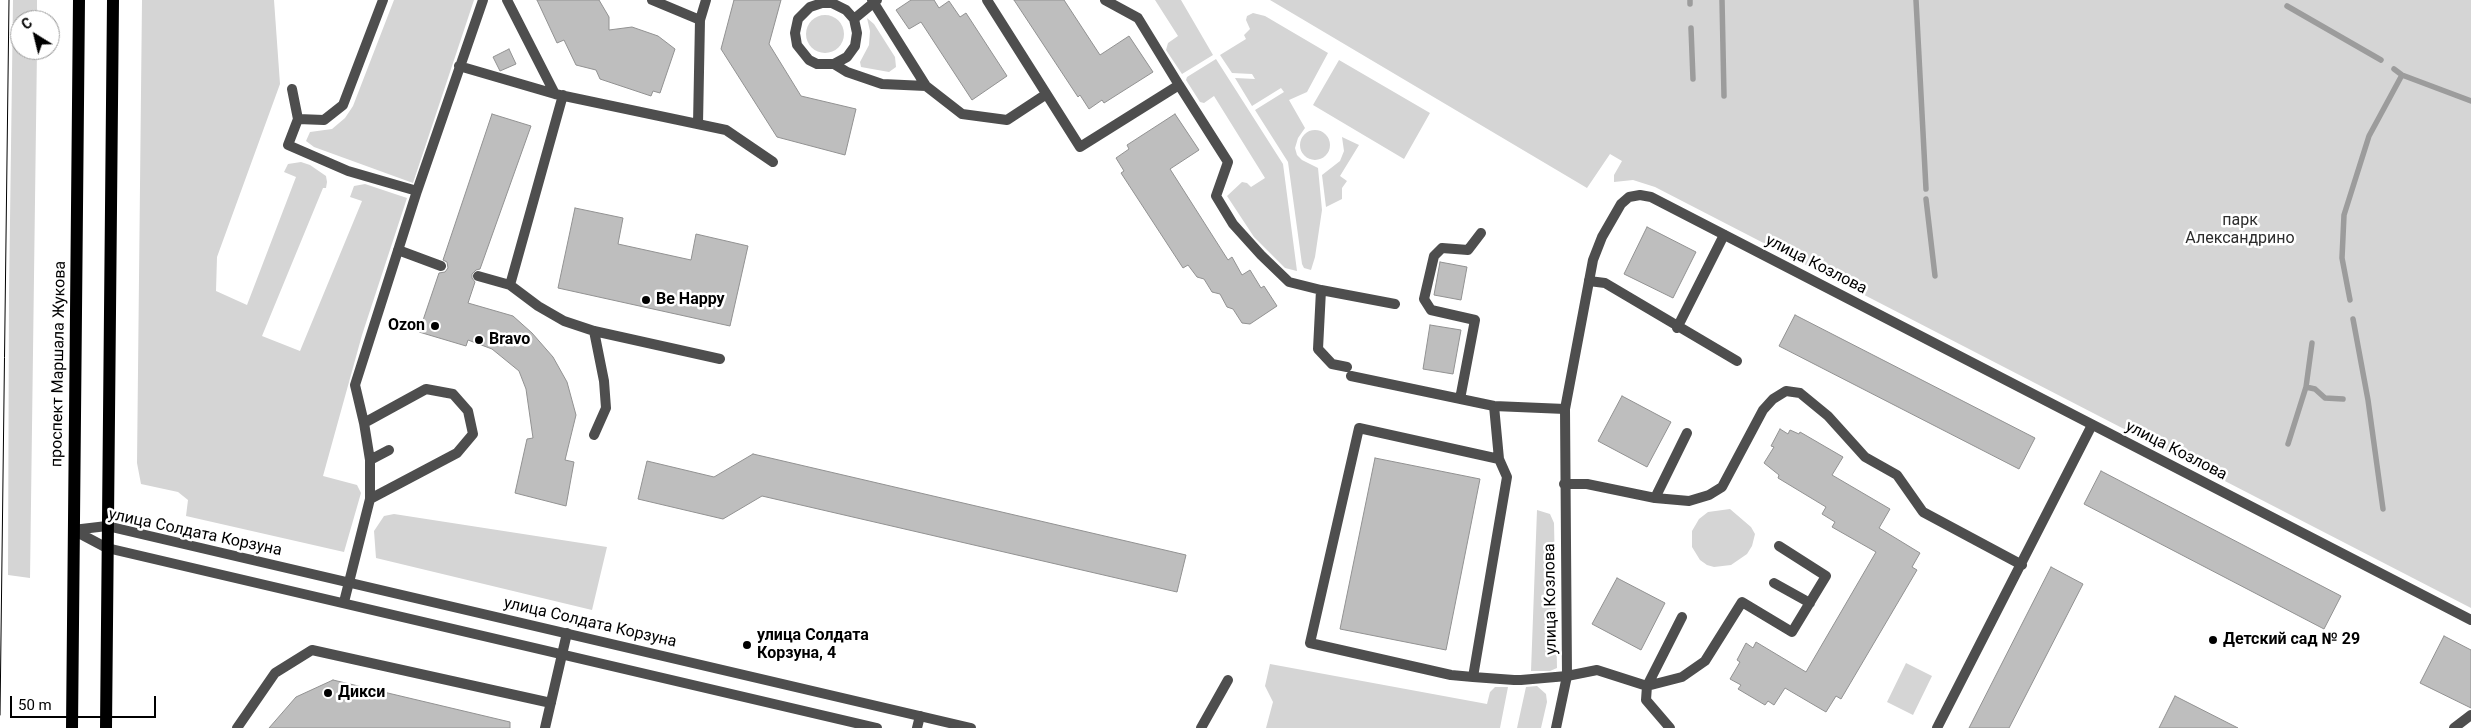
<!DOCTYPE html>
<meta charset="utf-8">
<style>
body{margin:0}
#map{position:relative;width:2471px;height:728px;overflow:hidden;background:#fff;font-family:Roboto,sans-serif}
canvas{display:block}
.north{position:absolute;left:10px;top:10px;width:50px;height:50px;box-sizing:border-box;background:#fff;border:1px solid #999;border-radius:50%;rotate:324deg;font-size:14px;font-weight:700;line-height:20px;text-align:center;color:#000}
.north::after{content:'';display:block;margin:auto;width:18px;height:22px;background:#000;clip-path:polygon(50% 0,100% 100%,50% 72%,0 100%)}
.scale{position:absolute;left:10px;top:696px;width:146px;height:22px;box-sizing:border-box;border:2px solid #000;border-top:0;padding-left:6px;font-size:15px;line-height:18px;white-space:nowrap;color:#000;-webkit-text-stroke:4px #fff;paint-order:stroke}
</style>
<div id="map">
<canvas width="2471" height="728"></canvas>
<div class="north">С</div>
<div class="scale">50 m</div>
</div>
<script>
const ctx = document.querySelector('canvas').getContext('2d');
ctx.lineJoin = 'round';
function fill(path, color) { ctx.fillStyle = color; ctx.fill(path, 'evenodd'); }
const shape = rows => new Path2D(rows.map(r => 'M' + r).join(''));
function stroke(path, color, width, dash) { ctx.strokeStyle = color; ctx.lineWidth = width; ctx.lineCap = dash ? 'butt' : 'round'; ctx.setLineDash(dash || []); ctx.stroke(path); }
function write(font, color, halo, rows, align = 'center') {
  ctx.font = font + ' Roboto,sans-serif'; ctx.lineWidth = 5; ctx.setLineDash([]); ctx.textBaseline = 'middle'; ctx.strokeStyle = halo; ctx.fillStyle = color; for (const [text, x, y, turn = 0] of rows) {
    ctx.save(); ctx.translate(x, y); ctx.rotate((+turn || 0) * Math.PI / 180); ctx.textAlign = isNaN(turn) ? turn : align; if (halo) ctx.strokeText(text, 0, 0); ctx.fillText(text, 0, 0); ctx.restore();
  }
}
fill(shape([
 [13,0,37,0,37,20,20,20,20,50,37,50,30,578,8,575,9,294],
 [142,0,274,0,280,84,217,257,216,291,247,305,296,177,284,172,288,164,301,162,310,165,326,176,327,182,326,188,323,188,262,336,300,351,362,201,350,197,354,186,365,184,407,198,362,335,323,476,357,485,361,493,344,552,186,516,188,500,178,492,141,484,137,463],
 [394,0,474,0,413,183,314,147,306,141,310,132,332,129,345,118,353,106],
 [1155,0,1181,0,1213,55,1182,74,1166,50,1168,43,1178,36],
 [1270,0,2471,0,2471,608,1655,187,1633,180,1614,182,1614,175,1622,161,1610,154,1587,188],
 [1253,13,1265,16,1328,53,1307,92,1289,100,1305,128,1298,138,1295,148,1297,155,1302,160,1318,168,1322,210,1315,257,1311,270,1304,268,1302,264,1288,162,1255,110,1284,92,1281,88,1252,106,1235,78,1255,79,1252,74,1232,73,1220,55,1246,39,1244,35,1250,29,1246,20,1247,16],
 '806 34a19 19 0 1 1 38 0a19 19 0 1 1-38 0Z',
 [867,18,874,24,895,57,896,67,889,72,861,67,860,62,869,45,870,31],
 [1216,59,1283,164,1297,271,1285,268,1254,237,1227,196,1242,182,1247,183,1251,187,1265,178,1214,96,1204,103,1200,102,1186,80,1187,77],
 [1339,60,1430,113,1404,159,1313,105],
 '1300 145a15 15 0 1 1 30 0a15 15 0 1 1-30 0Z',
 [1342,137,1359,145,1340,176,1347,181,1342,188,1342,199,1326,207,1322,175,1340,161,1344,151],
 [1730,509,1751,527,1755,534,1752,546,1747,554,1731,565,1714,567,1707,565,1700,560,1692,547,1692,531,1699,519,1708,512],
 [1537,510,1550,514,1554,523,1557,668,1550,671,1531,671],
 [394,514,607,547,592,610,376,558,374,531,384,516],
 [1906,663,1932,676,1913,715,1887,702],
 [1270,664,1487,704,1490,692,1495,687,1508,687,1500,728,1266,728,1273,702,1265,686],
 [1537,686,1546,694,1547,702,1541,728,1517,728,1526,687]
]), '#d5d5d5');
stroke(shape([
 [1690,0,1690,4],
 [1722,0,1724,96],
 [1916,0,1926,189],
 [2287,6,2381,60],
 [1691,28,1693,79],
 [2394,69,2402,75,2471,101],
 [1926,199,1935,276],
 [2350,300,2342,258,2344,215,2369,136,2402,75],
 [2353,319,2368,400,2383,509],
 [2306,387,2312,343],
 [2288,444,2306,387,2315,389,2325,398,2343,399]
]), '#9c9c9c', 5.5);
const building = shape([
 [537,0,599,0,609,17,609,30,632,27,658,36,675,49,660,93,653,91,651,96,600,79,596,70,576,65,564,40,557,43,537,0],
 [734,0,781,0,769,44,801,96,856,109,845,155,777,137,721,49,734,0],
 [911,0,934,0,939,8,949,1,960,17,966,13,1007,76,972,100,921,22,909,29,896,10,911,0],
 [1014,0,1064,0,1100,55,1129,36,1153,72,1104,103,1102,100,1089,109,1080,95,1078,97,1014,0],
 [509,49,516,64,500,71,493,57,509,49],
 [492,114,531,126,480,269,476,270,472,274,472,278,475,282,468,303,513,316,532,333,553,357,567,382,576,415,565,460,574,462,566,506,515,493,527,439,533,438,526,389,519,371,492,349,468,340,466,346,419,332,439,273,445,272,448,268,447,262,443,260,492,114],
 [1175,114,1199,150,1170,169,1228,260,1232,257,1242,275,1250,270,1261,288,1264,286,1277,306,1250,324,1242,323,1233,309,1227,307,1220,294,1212,292,1204,279,1197,277,1188,265,1183,268,1121,173,1124,171,1116,158,1129,149,1127,145,1175,114],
 [575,208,623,218,618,244,691,260,696,234,748,246,730,326,558,288,575,208],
 [1647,227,1696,252,1673,298,1624,274,1647,227],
 [1440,262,1467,267,1461,300,1434,295,1440,262],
 [1795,315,2035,438,2019,469,1779,346,1795,315],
 [1430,325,1461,330,1453,374,1423,369,1430,325],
 [1622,396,1671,422,1647,467,1598,441,1622,396],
 [1780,429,1788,434,1790,430,1799,434,1800,432,1843,457,1832,475,1890,509,1879,528,1920,553,1912,567,1917,570,1841,699,1836,696,1826,712,1785,688,1774,705,1768,701,1765,705,1738,689,1741,685,1730,679,1740,662,1737,660,1746,643,1753,648,1756,642,1806,672,1876,552,1832,527,1835,522,1822,514,1826,507,1778,478,1779,475,1764,463,1774,447,1771,446,1780,429],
 [753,454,1186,555,1177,592,762,496,723,519,638,499,647,461,714,477,753,454],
 [1375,458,1480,479,1446,650,1340,629,1375,458],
 [2101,471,2341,596,2324,629,2084,504,2101,471],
 [2051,567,2083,584,2009,728,1969,728,2051,567],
 [1617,578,1665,603,1641,650,1592,624,1617,578],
 [2444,636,2471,650,2471,708,2420,683,2444,636],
 [333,680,510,722,510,728,269,728,296,697,333,680],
 [2175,696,2238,728,2159,728,2175,696]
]);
fill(building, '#bebebe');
stroke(building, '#929292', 1);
stroke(shape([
 [383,0,343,105,324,120,298,119,288,145,348,171,417,191],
 [507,0,555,94,726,130,773,162],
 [652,0,700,20],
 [872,0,926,86,962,114,1007,120,1045,95],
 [987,0,1080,147,1179,85,1138,18,1105,0],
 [854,19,877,0],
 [834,64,847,57,855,46,857,33,854,19,846,10,832,3,822,3,810,7,798,19,795,33,797,45,809,60,817,64,834,64,847,72,882,84,926,86],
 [459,66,555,94],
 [1179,85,1228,162,1216,196,1233,224,1261,255,1289,282,1321,290,1395,304],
 [292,89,298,119],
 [563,95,510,285,538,306,564,321,594,331,720,359],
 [698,124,700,20,706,0],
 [398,250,441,266],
 [478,276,510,285],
 [1589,281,1605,283,1737,361],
 [1321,290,1318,349,1332,364,1347,367],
 [1677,328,1724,235],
 [1351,376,1494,406,1565,409],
 [1460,399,1475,320,1431,310,1424,299,1434,256,1442,248,1468,250,1481,233],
 [1494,406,1499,459],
 [364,423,426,389,453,394,468,411,473,434,457,453,370,499],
 [594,435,606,408,604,381,594,331],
 [370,460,389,450],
 [1564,484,1587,484,1655,498,1689,501,1709,495,1722,487,1763,410,1773,399,1786,391,1800,393,1828,416,1865,457,1897,475,1923,512,2022,565],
 [1655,498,1687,433],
 [1774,583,1810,603],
 [344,602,370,499,370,460,364,423,355,385,417,191,483,0],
 [1473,677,1507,477,1499,459,1359,428,1310,643,1451,675,1473,677,1514,680,1521,680,1567,676,1597,670,1647,686,1682,677,1705,661,1742,602,1792,632,1826,576,1779,546],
 [237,728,275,673,312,650,551,703],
 [545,728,567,633],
 [917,728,920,716],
 [1201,728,1228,680],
 [1670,728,1646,700,1647,686,1682,617],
 [1937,728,2092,425],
 [2454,728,2471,715]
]), '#4e4e4e', 10);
stroke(shape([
 [1556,728,1567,676,1565,409,1593,260,1602,237,1621,204,1629,197,1640,195,1651,197,2471,620]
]), '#4e4e4e', 10);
stroke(shape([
 [73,530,107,526,971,728],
 [73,530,107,548,877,728]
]), '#4e4e4e', 10);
stroke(shape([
 [72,728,79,0],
 [106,728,113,0]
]), '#000', 12);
stroke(shape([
 [0,715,9,0]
]), '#000', 1);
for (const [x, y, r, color] of [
 [646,300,5,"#000"],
 [435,326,5,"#000"],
 [479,340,5,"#000"],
 [2213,640,5,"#000"],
 [747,645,5,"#000"],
 [328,693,5,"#000"]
]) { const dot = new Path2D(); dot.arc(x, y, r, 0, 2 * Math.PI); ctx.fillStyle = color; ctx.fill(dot); stroke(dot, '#fff', 2); }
write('16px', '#2c2c2c', '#fff', [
 ["парк",2240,221],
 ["Александрино",2240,239]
]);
write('16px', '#000', '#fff', [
 ["улица Козлова",1816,265,27],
 ["проспект Маршала Жукова",59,364,-89],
 ["улица Козлова",2176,451,27],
 ["улица Солдата Корзуна",195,533,12],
 ["улица Козлова",1551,599,-91],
 ["улица Солдата Корзуна",590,623,13]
]);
write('bold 16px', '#000', '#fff', [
 ["Be Happy",656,300],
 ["Ozon",425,326,"right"],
 ["Bravo",489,340],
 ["улица Солдата",757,636],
 ["Корзуна, 4",757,654],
 ["Детский сад № 29",2223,640],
 ["Дикси",338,693]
], 'left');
</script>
